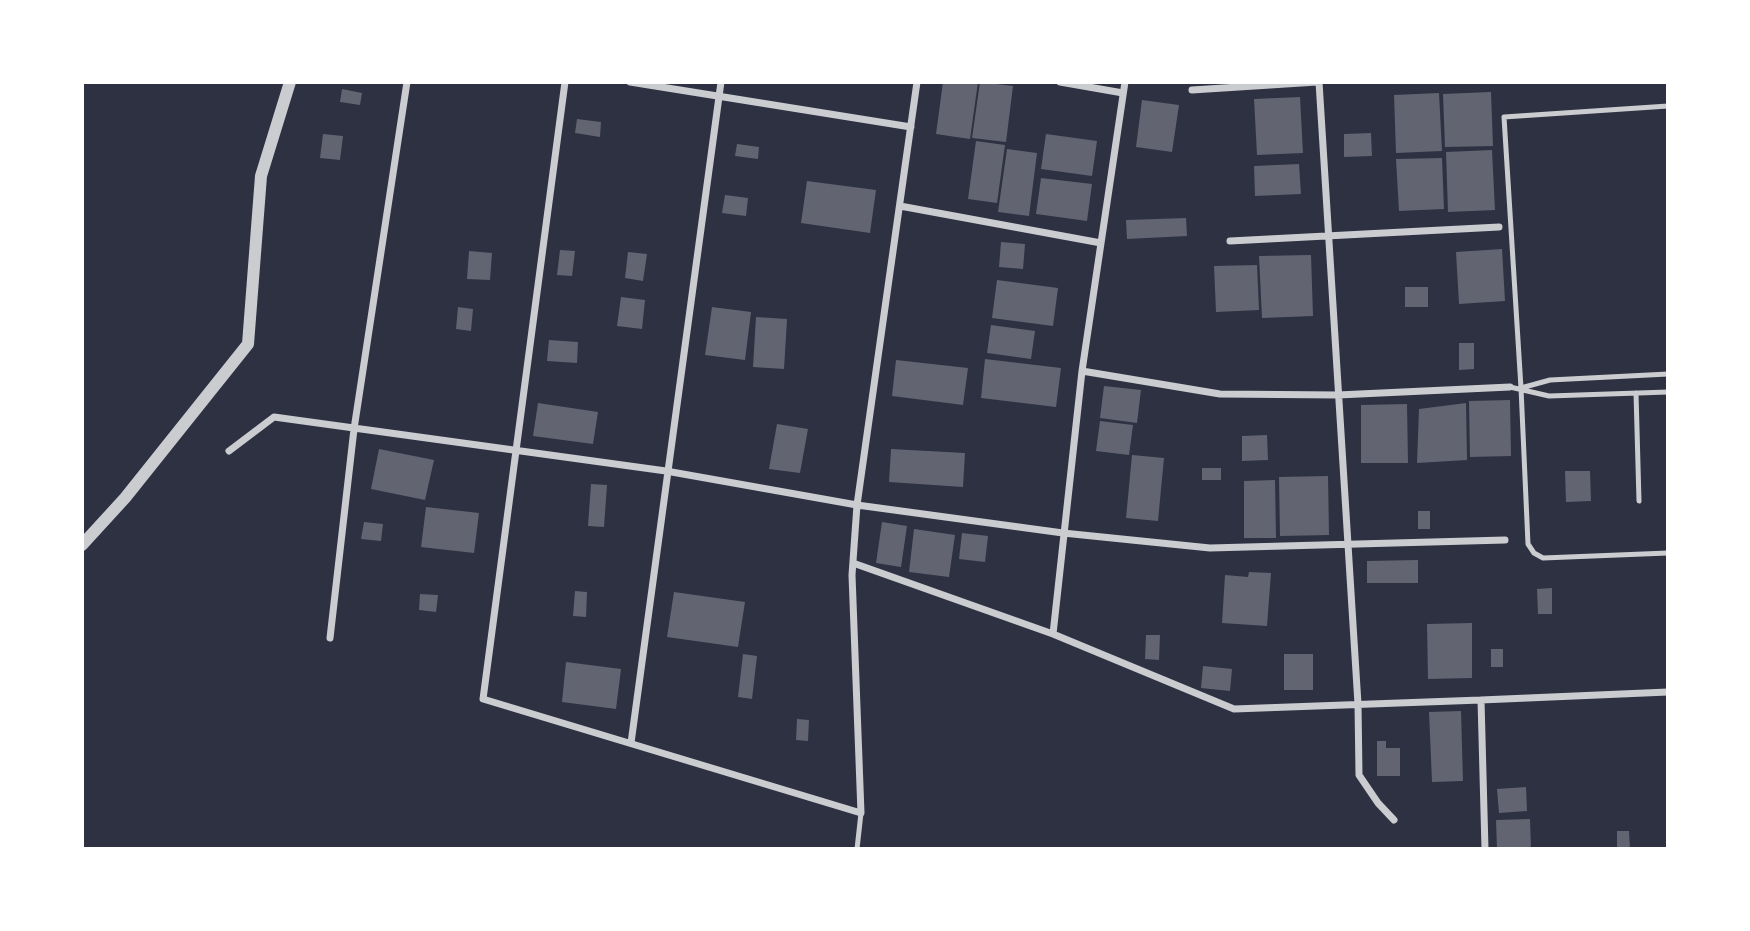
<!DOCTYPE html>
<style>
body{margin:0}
#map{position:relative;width:1750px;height:931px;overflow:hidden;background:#2d3142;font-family:"Open Sans",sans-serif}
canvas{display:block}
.frame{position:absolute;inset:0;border:84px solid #fff;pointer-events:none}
</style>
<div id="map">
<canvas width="1750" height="931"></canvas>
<div class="frame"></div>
</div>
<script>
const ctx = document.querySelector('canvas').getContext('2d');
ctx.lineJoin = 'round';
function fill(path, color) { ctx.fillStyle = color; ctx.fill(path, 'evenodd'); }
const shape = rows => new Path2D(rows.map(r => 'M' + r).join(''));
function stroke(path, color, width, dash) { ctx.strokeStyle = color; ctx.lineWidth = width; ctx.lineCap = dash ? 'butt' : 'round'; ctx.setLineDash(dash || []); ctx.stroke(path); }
fill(shape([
 [943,82,978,82,970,139,936,134],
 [980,82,1013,86,1006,142,972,138],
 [342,89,362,93,360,105,340,102],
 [1491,92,1493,146,1445,147,1443,94],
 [1439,93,1442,151,1396,153,1394,95],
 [1300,97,1303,153,1257,155,1254,99],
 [1142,100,1179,105,1172,152,1136,147],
 [577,119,601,122,600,137,575,133],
 [1371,133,1372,156,1344,157,1344,134],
 [323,134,343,136,340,160,320,158],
 [1046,134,1097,141,1092,176,1041,169],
 [976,141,1005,145,997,203,968,199],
 [737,144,759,147,758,159,735,156],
 [1007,149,1037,153,1029,216,998,212],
 [1492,150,1495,210,1448,212,1446,152],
 [1442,158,1444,209,1399,211,1396,159],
 [1299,164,1301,194,1255,196,1254,166],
 [1041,178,1092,184,1087,221,1036,214],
 [807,181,876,190,870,233,801,223],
 [725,195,748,198,746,216,722,213],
 [1186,218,1187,236,1127,239,1126,220],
 [1001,242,1025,244,1023,269,999,267],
 [1502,249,1505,301,1459,304,1456,252],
 [560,250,575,251,572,276,557,275],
 [469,251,492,253,490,280,467,279],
 [628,252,647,254,643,281,625,278],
 [1311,255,1313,316,1262,318,1259,256],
 [1257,265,1259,310,1216,312,1214,266],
 [997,280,1058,288,1053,326,992,318],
 [1405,287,1428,287,1428,307,1405,307],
 [621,297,645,300,642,329,617,326],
 [458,307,473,309,471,331,456,329],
 [712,307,751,312,745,360,705,355],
 [756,317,787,319,784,369,753,367],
 [991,325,1035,331,1031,359,987,353],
 [549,340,578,342,577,363,547,361],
 [1459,343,1474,343,1474,369,1459,370],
 [985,359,1061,368,1056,407,981,398],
 [896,360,968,368,963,405,892,396],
 [1104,386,1141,390,1137,423,1100,418],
 [1510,400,1511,456,1470,457,1469,401],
 [538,403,598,412,593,444,533,436],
 [1466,403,1467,460,1417,463,1419,409],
 [1407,404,1408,463,1361,463,1361,405],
 [1100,421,1133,425,1129,455,1096,451],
 [777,424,808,429,800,473,769,469],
 [1267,435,1268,460,1242,461,1242,436],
 [379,449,434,460,425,500,371,489],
 [891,449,965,453,963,487,889,482],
 [1132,455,1164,458,1158,521,1126,518],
 [1202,468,1221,468,1221,480,1202,480],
 [1565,471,1590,471,1591,501,1566,502],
 [1328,476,1329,535,1280,536,1279,477],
 [1275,480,1276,538,1244,538,1244,481],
 [591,484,607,485,604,527,588,526],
 [426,507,479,513,474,553,421,547],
 [1418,511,1430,511,1430,529,1418,529],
 [364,522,383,524,381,541,361,539],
 [882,522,907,526,901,567,876,563],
 [914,529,955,535,949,577,909,572],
 [962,533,988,536,985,562,959,559],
 [1418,560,1418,583,1367,583,1367,561],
 [1249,572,1271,573,1267,626,1222,623,1225,575,1248,577],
 [1552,588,1552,614,1538,614,1537,589],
 [575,591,587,592,586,617,573,616],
 [674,592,745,602,738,647,667,637],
 [420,594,438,595,436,612,419,610],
 [1472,623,1472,678,1428,679,1427,624],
 [1146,635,1160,635,1159,660,1145,659],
 [1491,649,1503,649,1503,667,1491,667],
 [743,654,757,656,752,699,738,697],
 [1284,654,1313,654,1313,690,1284,690],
 [566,662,621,669,616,709,562,702],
 [1203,666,1232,669,1230,691,1201,688],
 [1461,711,1463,781,1432,782,1429,712],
 [797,719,809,720,808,741,796,740],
 [1377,741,1386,741,1386,748,1400,748,1400,776,1377,776],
 [1526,787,1527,811,1499,813,1497,789],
 [1530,819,1531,849,1497,849,1496,820],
 [1617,831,1629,831,1630,849,1617,849]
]), '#626471');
stroke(shape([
 [1668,374,1550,380,1521,388,1528,544,1534,553,1543,558,1668,553],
 [1510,387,1549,396,1668,392],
 [1521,388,1504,117,1668,106],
 [1636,393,1639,501],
 [857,849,861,813]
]), '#caccd0', 5);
stroke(shape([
 [565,82,483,699,861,813,852,575,857,505,917,82],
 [630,82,911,127],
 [1060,82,1123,93],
 [1125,82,1082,371,1053,634,1234,709,1481,700,1485,849],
 [1319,82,1358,704,1359,775,1378,803,1394,820],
 [1192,90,1317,82],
 [900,206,1101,243],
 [1230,241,1499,227],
 [1082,371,1220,394,1338,395,1510,387],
 [229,451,274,417,666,471,857,505,1063,533,1210,548,1505,540],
 [853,563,1053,634],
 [330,638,354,429,407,82],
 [1481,700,1668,692],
 [631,743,721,82]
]), '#caccd0', 7);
stroke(shape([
 [82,545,125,498,248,344,261,176,290,82]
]), '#caccd0', 12);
</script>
